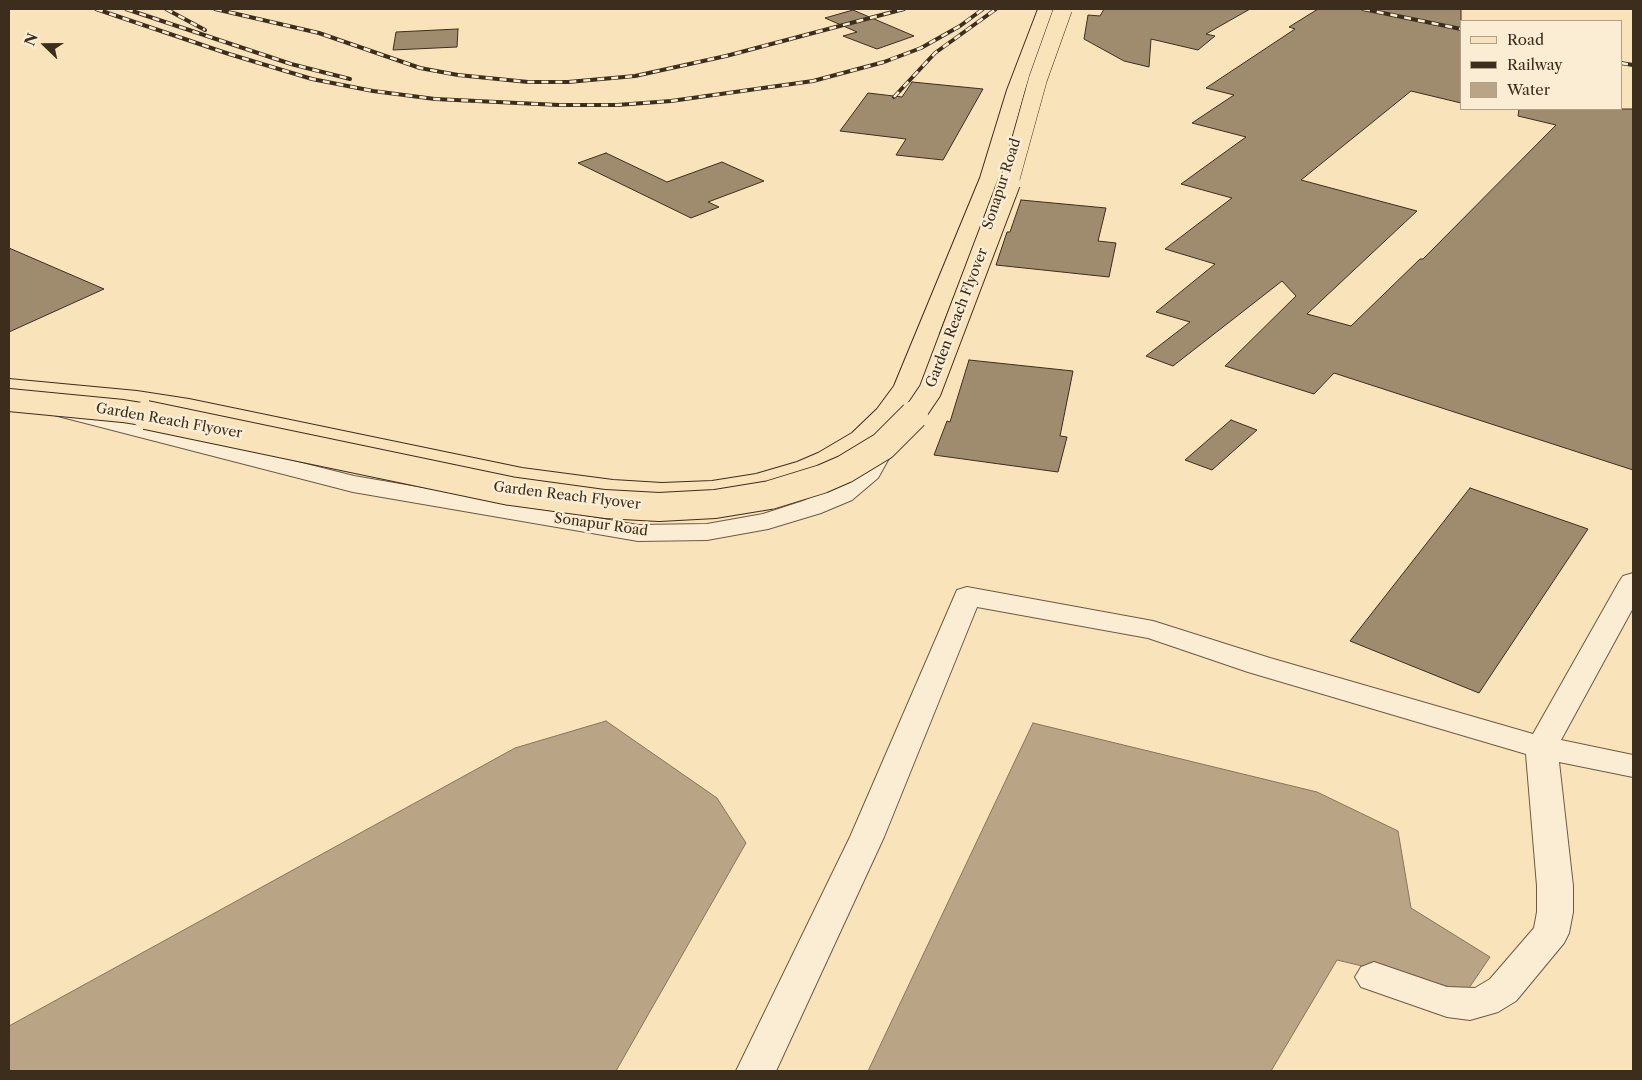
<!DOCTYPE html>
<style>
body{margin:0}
#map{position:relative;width:1642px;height:1080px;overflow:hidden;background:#f9e3bb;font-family:"Libre Caslon Text",serif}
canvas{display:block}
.frame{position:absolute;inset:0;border:10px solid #3d2d1d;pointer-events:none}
.legend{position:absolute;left:1460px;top:20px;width:162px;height:90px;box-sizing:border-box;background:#fbedd3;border:1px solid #afa08a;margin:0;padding:6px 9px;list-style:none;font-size:15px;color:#3d2d1d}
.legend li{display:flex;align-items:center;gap:10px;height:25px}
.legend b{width:25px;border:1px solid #afa08a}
.north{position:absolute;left:20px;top:20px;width:50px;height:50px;-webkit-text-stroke:4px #fbedd3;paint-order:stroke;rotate:292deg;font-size:14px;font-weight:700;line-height:20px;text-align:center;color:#3d2d1d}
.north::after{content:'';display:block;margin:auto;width:18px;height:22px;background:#3d2d1d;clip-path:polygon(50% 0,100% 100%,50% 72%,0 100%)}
</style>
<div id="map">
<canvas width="1642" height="1080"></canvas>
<div class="frame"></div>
<ul class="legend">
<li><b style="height:6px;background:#f9e3bb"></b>Road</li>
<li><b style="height:6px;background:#3d2d1d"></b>Railway</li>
<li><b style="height:14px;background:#b9a585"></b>Water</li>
</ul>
<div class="north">N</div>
</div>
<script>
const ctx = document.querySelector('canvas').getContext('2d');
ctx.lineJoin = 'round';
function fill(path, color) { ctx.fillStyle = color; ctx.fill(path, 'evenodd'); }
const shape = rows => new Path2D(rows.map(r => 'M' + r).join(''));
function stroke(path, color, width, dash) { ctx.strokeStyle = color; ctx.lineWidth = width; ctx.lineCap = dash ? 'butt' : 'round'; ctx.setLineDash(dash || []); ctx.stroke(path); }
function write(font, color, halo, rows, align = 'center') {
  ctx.font = font + ' "Libre Caslon Text",serif'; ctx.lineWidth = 5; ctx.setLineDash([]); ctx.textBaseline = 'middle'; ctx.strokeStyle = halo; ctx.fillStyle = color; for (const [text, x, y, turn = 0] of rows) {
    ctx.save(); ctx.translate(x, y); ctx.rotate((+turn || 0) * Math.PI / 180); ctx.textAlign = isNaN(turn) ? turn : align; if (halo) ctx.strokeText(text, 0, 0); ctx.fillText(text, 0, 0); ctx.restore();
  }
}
const water = shape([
 [606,721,717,798,746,843,616,1071,9,1071,9,1026,515,748,606,721],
 [1033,723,1317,792,1398,831,1411,908,1490,957,1467,991,1337,960,1271,1071,868,1071,1033,723]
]);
fill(water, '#b9a585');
stroke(water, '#87755b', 1);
const building = shape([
 [1104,9,1250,9,1206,34,1215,36,1198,50,1151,39,1149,67,1124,61,1084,39,1088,15,1100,16,1104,9],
 [1318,9,1461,9,1461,103,1411,91,1301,180,1417,211,1307,314,1351,326,1420,259,1423,259,1556,125,1518,116,1519,109,1633,109,1633,470,1334,373,1314,394,1225,366,1296,296,1282,281,1173,366,1146,356,1190,322,1156,312,1215,264,1165,249,1232,198,1181,184,1246,137,1192,123,1234,95,1206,88,1295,29,1289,27,1318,9],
 [853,10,914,36,877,49,843,36,857,32,825,18,853,10],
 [458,29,457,47,393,50,396,32,458,29],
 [912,82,983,89,943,160,896,155,906,139,840,131,868,93,902,97,912,82],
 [606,153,667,182,722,162,764,181,708,202,719,207,691,218,578,163,606,153],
 [1021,200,1106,208,1098,241,1116,243,1109,277,996,265,1007,232,1010,232,1021,200],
 [9,248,104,289,9,332,9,248],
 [969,360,1073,371,1060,436,1067,437,1058,472,934,455,947,421,950,422,969,360],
 [1231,420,1257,430,1212,470,1185,460,1231,420],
 [1470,488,1588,529,1479,693,1350,641,1470,488]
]);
fill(building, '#9f8c6f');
stroke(building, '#3d2d1d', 1);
const minor = shape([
 [943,333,951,335,955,340,878,478,852,500,821,513,768,529,707,540,638,541,353,492,54,415,51,410,54,405,63,403,354,476,638,525,707,524,763,514,803,501,834,488,859,468,931,340,935,335,943,333],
 [1633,573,1633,608,1561,740,1633,755,1633,777,1559,762,1573,886,1573,912,1569,933,1564,943,1516,1001,1498,1012,1470,1020,1447,1017,1361,987,1355,977,1361,967,1374,962,1447,987,1475,988,1490,979,1534,928,1537,912,1537,886,1526,754,1248,672,1148,638,977,607,884,837,776,1071,736,1071,850,837,957,590,967,587,1153,621,1270,658,1533,734,1619,582,1623,576,1633,573]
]);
const major = shape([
 [1038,9,1054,9,1025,90,1000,178,918,387,895,419,870,443,836,463,815,472,760,489,712,497,662,499,613,496,522,484,189,413,137,405,9,393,9,379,137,391,189,399,522,468,613,480,662,483,712,481,756,474,797,462,818,453,852,433,877,409,894,386,980,178,1007,90,1038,9]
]);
stroke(minor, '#6c5a44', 2);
stroke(major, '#3d2d1d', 2);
fill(minor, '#fbedd3');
fill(major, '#f9e3bb');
const rail = shape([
 [96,9,229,54,312,79,373,91,435,99,559,105,617,105,671,101,813,81,884,62,921,48,960,26,983,9],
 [126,9,291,64,350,79],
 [166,9,205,30],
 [215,9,319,33,420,68,458,75,528,82,568,82,635,76,726,56,904,9],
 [1363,9,1461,29],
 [1621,63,1633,65],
 [894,97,935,53,996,9]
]);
stroke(rail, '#3d2d1d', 4);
stroke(rail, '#fbedd3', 2.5, [7]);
const majorBridgeFar2 = shape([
 [1009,184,1038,79,1063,9]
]);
const majorBridgeFar1 = shape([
 [9,400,123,411,154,416],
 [913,416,930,391,1009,183]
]);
const majorBridge = shape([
 [146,415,510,491,605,504,659,507,715,504,770,495,822,479,845,469,883,446,914,415]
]);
stroke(majorBridgeFar2, '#3d2d1d', 19, []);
stroke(majorBridgeFar1, '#3d2d1d', 24, []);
stroke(majorBridge, '#3d2d1d', 30, []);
stroke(majorBridgeFar2, '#f9e3bb', 18);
stroke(majorBridgeFar1, '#f9e3bb', 22);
stroke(majorBridge, '#f9e3bb', 28);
write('14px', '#3d2d1d', '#fbedd3', [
 ["Sonapur Road",1002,184,-72],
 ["Garden Reach Flyover",957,318,-69],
 ["Garden Reach Flyover",169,421,10],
 ["Garden Reach Flyover",567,496,7],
 ["Sonapur Road",601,525,8]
]);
</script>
